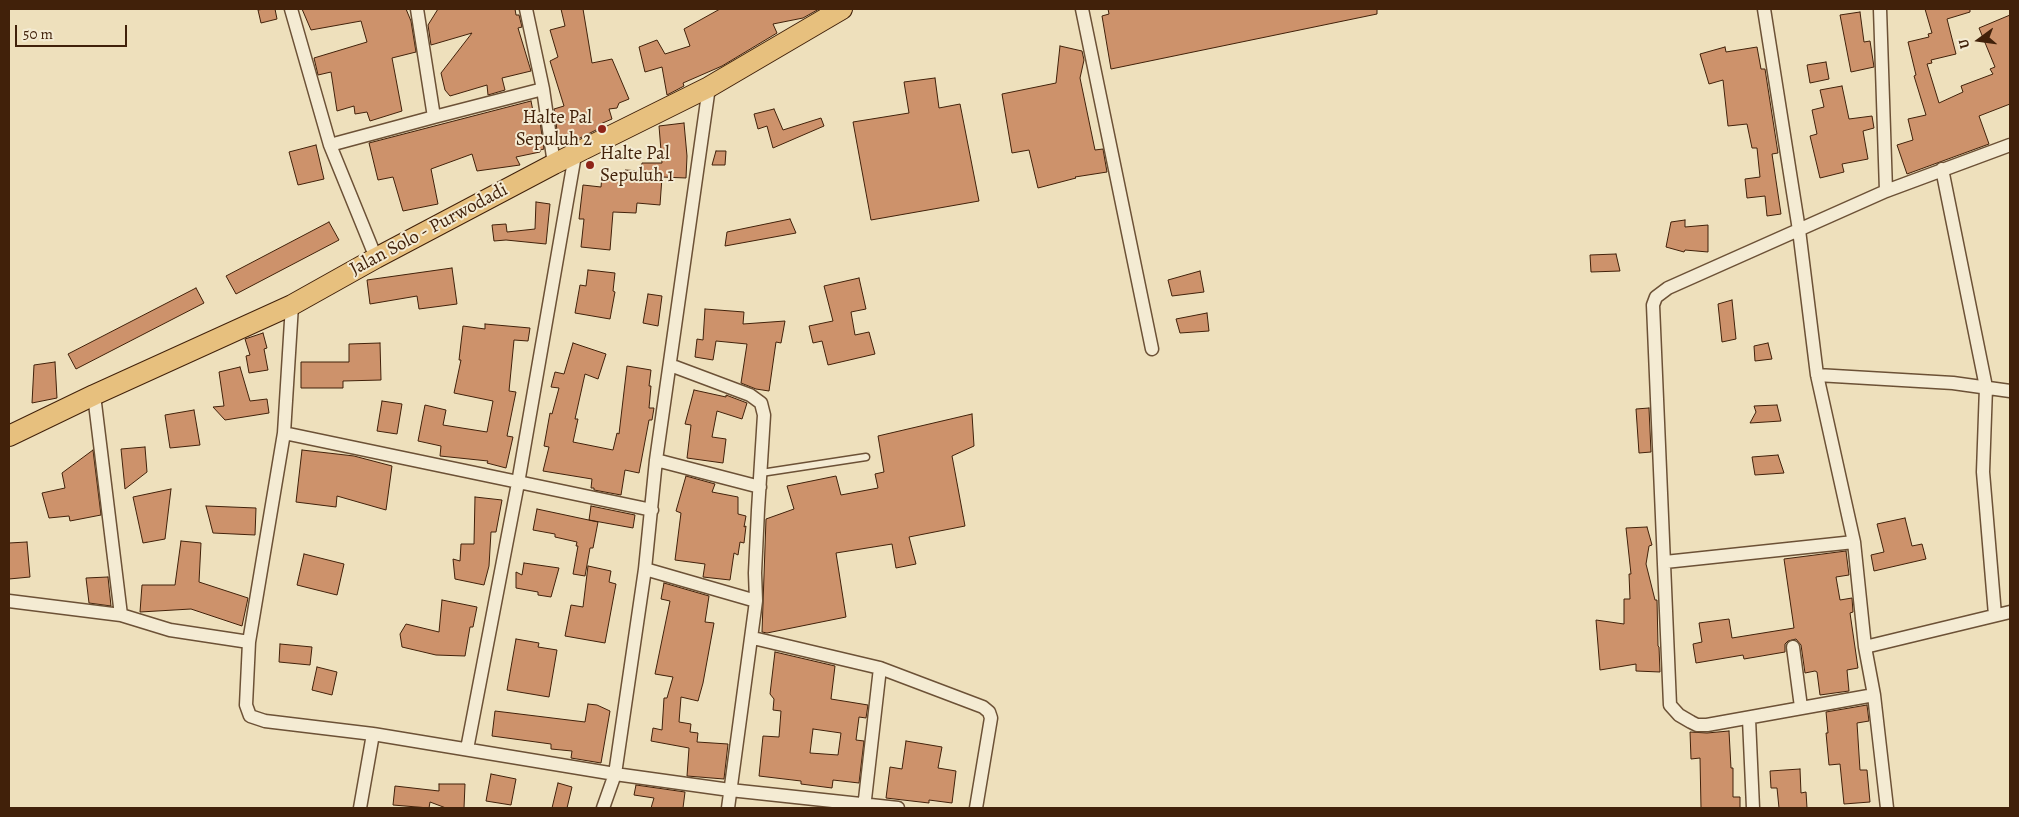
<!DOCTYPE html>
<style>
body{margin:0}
#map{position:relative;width:2019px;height:817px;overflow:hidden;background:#eee0bc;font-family:Alegreya,serif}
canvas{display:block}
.frame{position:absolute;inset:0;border:10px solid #41210a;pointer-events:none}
.north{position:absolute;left:1954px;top:15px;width:50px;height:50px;-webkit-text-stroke:4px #f4ebd3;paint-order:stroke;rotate:256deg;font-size:14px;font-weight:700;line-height:20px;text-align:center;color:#41210a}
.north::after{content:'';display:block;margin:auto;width:18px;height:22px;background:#41210a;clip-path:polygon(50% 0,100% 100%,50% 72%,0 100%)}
.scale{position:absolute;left:15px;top:25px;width:112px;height:22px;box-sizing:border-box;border:2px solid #41210a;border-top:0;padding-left:6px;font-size:15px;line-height:18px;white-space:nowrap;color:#41210a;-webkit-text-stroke:4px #f4ebd3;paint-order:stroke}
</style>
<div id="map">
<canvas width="2019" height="817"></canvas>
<div class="frame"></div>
<div class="north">U</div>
<div class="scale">50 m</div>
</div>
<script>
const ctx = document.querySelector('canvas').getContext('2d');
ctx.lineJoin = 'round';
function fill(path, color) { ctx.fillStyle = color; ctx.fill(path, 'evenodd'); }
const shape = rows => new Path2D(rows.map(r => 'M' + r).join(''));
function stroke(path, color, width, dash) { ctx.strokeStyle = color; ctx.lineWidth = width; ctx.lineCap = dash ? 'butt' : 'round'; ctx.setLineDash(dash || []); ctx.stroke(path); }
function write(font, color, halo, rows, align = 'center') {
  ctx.font = font + ' Alegreya,serif'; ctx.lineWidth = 4; ctx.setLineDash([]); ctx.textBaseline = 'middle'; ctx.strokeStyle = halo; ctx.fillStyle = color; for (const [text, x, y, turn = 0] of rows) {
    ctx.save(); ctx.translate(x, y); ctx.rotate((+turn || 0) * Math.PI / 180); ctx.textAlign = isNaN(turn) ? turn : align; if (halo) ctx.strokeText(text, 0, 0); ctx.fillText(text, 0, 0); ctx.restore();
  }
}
const building = shape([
 [264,9,275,9,277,19,261,23,258,10,264,9],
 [302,9,406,9,411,21,416,52,392,58,402,111,370,121,367,112,355,114,354,106,337,111,331,72,318,75,314,58,367,42,361,21,311,30,302,9],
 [438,9,515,9,516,15,519,15,522,27,518,28,531,71,502,78,505,90,488,95,487,85,450,96,445,90,441,73,472,33,431,45,428,25,438,9],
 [561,9,583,9,592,63,612,59,629,99,619,103,617,108,609,109,612,119,598,125,598,129,578,139,559,144,554,109,564,106,550,61,558,57,550,30,565,26,561,9],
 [720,9,819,9,803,18,773,24,777,33,722,66,683,83,684,86,667,95,662,67,645,72,639,47,657,40,665,54,690,46,684,29,720,9],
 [1108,9,1377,9,1377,14,1111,69,1102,16,1109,14,1108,9],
 [1925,9,1970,9,1970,12,1947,19,1956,54,1931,60,1932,63,1927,64,1939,103,1963,92,1961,86,1993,74,1990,69,1995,67,1979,28,2010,15,2010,104,1979,116,1989,144,1907,174,1897,145,1913,140,1908,119,1926,115,1914,76,1916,75,1908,42,1929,37,1928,34,1932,33,1925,9],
 [1860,12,1864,42,1870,41,1874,67,1851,72,1840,15,1860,12],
 [1060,46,1082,51,1084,60,1080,78,1095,150,1103,149,1107,172,1075,177,1076,178,1038,188,1029,150,1012,153,1002,94,1056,83,1060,46],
 [1725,47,1726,52,1757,47,1761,69,1765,69,1778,153,1772,154,1781,214,1767,216,1765,196,1747,198,1745,179,1760,177,1757,148,1752,148,1747,124,1728,126,1723,80,1709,84,1700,54,1725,47],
 [1826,62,1829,79,1810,83,1807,65,1826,62],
 [935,78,939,108,960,104,979,201,871,220,853,122,909,113,904,82,935,78],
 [1842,86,1849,119,1872,116,1874,128,1863,131,1868,159,1842,164,1844,172,1820,178,1810,136,1817,134,1812,110,1824,107,1820,90,1842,86],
 [531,101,534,116,539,115,544,149,540,150,540,152,516,157,520,165,477,171,472,154,431,169,438,204,403,211,393,177,378,180,369,143,531,101],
 [774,109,783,130,821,118,824,126,773,148,767,126,758,129,754,114,774,109],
 [684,123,687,156,686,178,662,177,660,205,637,203,636,213,613,212,610,250,581,247,584,219,579,219,583,185,601,187,602,176,625,179,625,170,641,171,642,163,662,163,659,126,684,123],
 [316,145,324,179,298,185,289,152,316,145],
 [716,151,726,151,725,165,712,165,716,151],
 [536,202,550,204,546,244,506,240,494,241,492,225,506,224,507,232,535,229,536,202],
 [790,219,796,233,725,246,727,232,790,219],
 [1685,220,1685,227,1708,225,1708,252,1685,250,1684,252,1666,247,1671,222,1685,220],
 [329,222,339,240,236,294,226,276,329,222],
 [1616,254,1620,271,1591,272,1590,255,1616,254],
 [452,268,457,304,419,309,417,296,370,304,367,280,452,268],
 [588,270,615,273,613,291,615,292,610,319,575,313,580,285,586,286,588,270],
 [1200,271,1204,292,1172,296,1168,280,1200,271],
 [859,278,866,309,851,312,855,335,869,332,875,354,828,365,822,341,813,343,809,326,833,321,824,286,859,278],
 [196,288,204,303,76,369,68,354,196,288],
 [648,294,662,296,658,326,643,323,648,294],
 [1732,300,1736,339,1722,342,1718,304,1732,300],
 [705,309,744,312,743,324,785,321,781,343,776,342,769,391,756,389,741,383,747,344,716,341,713,360,695,357,697,339,703,340,705,309],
 [1207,313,1209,331,1180,333,1176,319,1207,313],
 [485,324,530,328,528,341,514,340,509,391,516,392,507,436,513,437,506,468,487,463,488,461,440,456,441,446,418,441,425,405,446,410,443,425,487,432,493,401,454,393,461,360,459,360,463,326,485,329,485,324],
 [263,333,267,348,264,349,268,370,249,373,246,356,250,355,245,339,263,333],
 [380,343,381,380,343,381,343,388,301,388,301,362,349,362,349,344,380,343],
 [573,343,606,354,598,379,585,374,575,419,578,419,573,442,613,450,617,433,619,434,627,366,651,370,649,386,651,386,649,408,654,408,652,420,649,420,639,473,625,470,621,495,594,490,594,488,591,488,592,479,543,471,549,447,544,446,550,413,552,414,559,388,551,387,555,372,564,374,573,343],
 [1768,343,1772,359,1755,361,1754,346,1768,343],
 [55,362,57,398,32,403,34,365,55,362],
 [240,367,250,401,267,399,269,413,225,420,213,407,224,406,219,372,240,367],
 [694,390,726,397,726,395,747,403,742,419,717,411,712,437,726,439,723,463,687,458,691,425,685,424,694,390],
 [382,401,402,404,397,434,377,431,382,401],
 [1777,405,1781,421,1750,423,1756,412,1754,406,1777,405],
 [1649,408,1651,452,1639,453,1636,409,1649,408],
 [194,410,200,445,170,448,165,415,194,410],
 [972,414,974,446,952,456,965,526,909,537,916,564,896,568,892,544,836,553,846,617,767,633,762,632,766,519,794,509,787,486,836,476,841,495,878,488,875,474,884,472,878,436,972,414],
 [145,447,147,472,125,489,121,449,145,447],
 [93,450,101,515,70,521,69,516,49,518,42,493,65,488,62,473,93,450],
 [302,450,354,456,392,466,386,510,337,496,336,507,296,502,302,450],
 [1778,455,1784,473,1755,475,1752,457,1778,455],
 [686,476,715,484,712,492,738,497,738,514,746,516,744,527,746,526,744,543,740,542,738,555,734,553,730,580,703,577,705,564,675,560,681,513,676,511,686,476],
 [171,489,165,539,143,543,133,497,171,489],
 [475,497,502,500,496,532,491,532,489,566,484,585,455,579,453,559,460,561,461,544,474,544,475,497],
 [206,506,256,508,255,535,213,533,206,506],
 [591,506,635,515,633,528,589,520,591,506],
 [537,509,598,522,593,548,590,548,585,576,573,574,578,546,576,546,577,542,555,537,555,534,533,530,537,509],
 [1905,518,1912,546,1922,544,1926,559,1874,571,1871,555,1884,552,1877,524,1905,518],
 [1647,527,1652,545,1649,546,1646,564,1655,600,1657,600,1658,646,1659,647,1660,672,1636,671,1636,664,1600,670,1596,620,1624,624,1624,599,1630,599,1629,574,1631,574,1626,528,1647,527],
 [181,541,201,543,199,582,248,598,242,626,191,609,140,612,142,585,175,585,181,541],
 [27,542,30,577,9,579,9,543,27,542],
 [1846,551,1849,575,1836,577,1840,600,1852,598,1853,612,1850,613,1858,668,1847,670,1849,691,1820,695,1817,672,1815,671,1805,673,1801,645,1796,639,1788,641,1785,644,1785,652,1744,659,1743,655,1696,663,1693,644,1702,642,1699,623,1729,619,1732,638,1794,628,1784,559,1846,551],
 [304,554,344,564,337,595,297,585,304,554],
 [524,563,559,568,551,597,538,595,538,592,516,588,516,572,522,575,524,563],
 [588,566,611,571,609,582,616,584,605,643,565,636,571,605,583,607,588,566],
 [108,577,111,606,89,603,86,578,108,577],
 [664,583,709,596,705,622,714,623,703,683,698,701,681,697,679,722,691,724,690,732,698,733,697,742,728,744,724,779,687,776,689,748,651,741,653,728,662,730,664,698,667,698,673,677,655,674,670,601,661,599,664,583],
 [442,600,477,607,473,627,470,627,465,656,436,655,402,647,400,634,406,624,439,632,442,600],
 [516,639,539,643,538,647,557,650,549,697,507,690,516,639],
 [280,644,312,647,310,665,279,662,280,644],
 [775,652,835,666,831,699,868,705,866,718,859,717,856,740,864,741,859,783,833,780,832,788,801,784,801,781,759,776,763,736,779,737,781,711,773,710,774,699,770,694,775,652],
 [813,729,841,733,838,755,810,753,813,729],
 [317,667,337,672,332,695,312,690,317,667],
 [588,704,597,705,610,711,601,763,571,758,572,751,551,749,551,744,492,736,495,711,585,722,588,704],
 [1867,705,1869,721,1857,723,1860,770,1867,770,1870,802,1844,804,1840,764,1829,765,1826,733,1828,733,1826,712,1867,705],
 [1729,731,1731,768,1733,768,1733,797,1740,797,1740,808,1701,808,1700,758,1691,759,1690,732,1707,733,1729,731],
 [906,741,942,747,938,768,956,771,952,803,929,800,929,803,886,798,890,767,902,769,906,741],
 [1800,769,1801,793,1806,792,1807,808,1779,808,1777,788,1771,788,1770,771,1800,769],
 [491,774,516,779,511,805,486,801,491,774],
 [558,783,572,787,567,808,552,808,558,783],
 [439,784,465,784,464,808,446,808,430,802,429,808,393,805,395,786,439,791,439,784],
 [636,785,685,792,683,808,651,808,654,798,634,795,636,785]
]);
fill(building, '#cd926b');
stroke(building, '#41210a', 1);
const lane = shape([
 [761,473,866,457]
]);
const street = shape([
 [291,9,330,145,376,258],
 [417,9,434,117,543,89],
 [526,9,543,89,554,164],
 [1082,9,1152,349],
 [1764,9,1799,230,1817,375,1854,542,1865,647,1874,695,1887,808],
 [1880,9,1886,191],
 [330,145,434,117],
 [1942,169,1986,387,1983,472,1995,615],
 [292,305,284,433,249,642,246,705,250,716,265,721,373,734,615,774,730,790,898,808],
 [670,365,750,395,761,403,764,415,758,510,755,573,756,601,728,808],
 [1817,375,1953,383,2010,391],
 [94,395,121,615],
 [284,433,652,510],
 [656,460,760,487],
 [1665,562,1854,542],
 [645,569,756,601],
 [9,601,121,615,170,630,249,642],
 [753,638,880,668,983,707,989,712,991,718,976,808],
 [1793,647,1801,707],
 [1865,647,2010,612],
 [1874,695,1707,725,1697,725,1691,722,1679,715,1670,705,1653,305,1656,297,1668,288,1886,191,2010,145],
 [1749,719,1753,808],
 [467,749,518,483,575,155],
 [360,808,373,734],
 [603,808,615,774,645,569,656,460,709,87],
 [864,808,880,668]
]);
const primary = shape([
 [9,436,94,395,292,305,376,258,554,164,709,87,842,9]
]);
stroke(lane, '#6c5136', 9);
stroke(street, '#6c5136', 15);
stroke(primary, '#41210a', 22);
stroke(lane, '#f4ebd3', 6);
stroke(street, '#f4ebd3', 12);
stroke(primary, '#e7c07e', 20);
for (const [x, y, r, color] of [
 [602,129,5,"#8f2418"],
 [590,165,5,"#8f2418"]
]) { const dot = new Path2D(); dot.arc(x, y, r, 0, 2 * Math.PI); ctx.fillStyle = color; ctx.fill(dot); stroke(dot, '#f4ebd3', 2); }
write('19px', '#41210a', '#f4ebd3', [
 ["Halte Pal",592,118],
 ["Sepuluh 2",592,140],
 ["Halte Pal",600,154,"left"],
 ["Sepuluh 1",600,176,"left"]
], 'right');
write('19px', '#41210a', '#f4ebd3', [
 ["Jalan Solo - Purwodadi",429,230,-28]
]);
</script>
